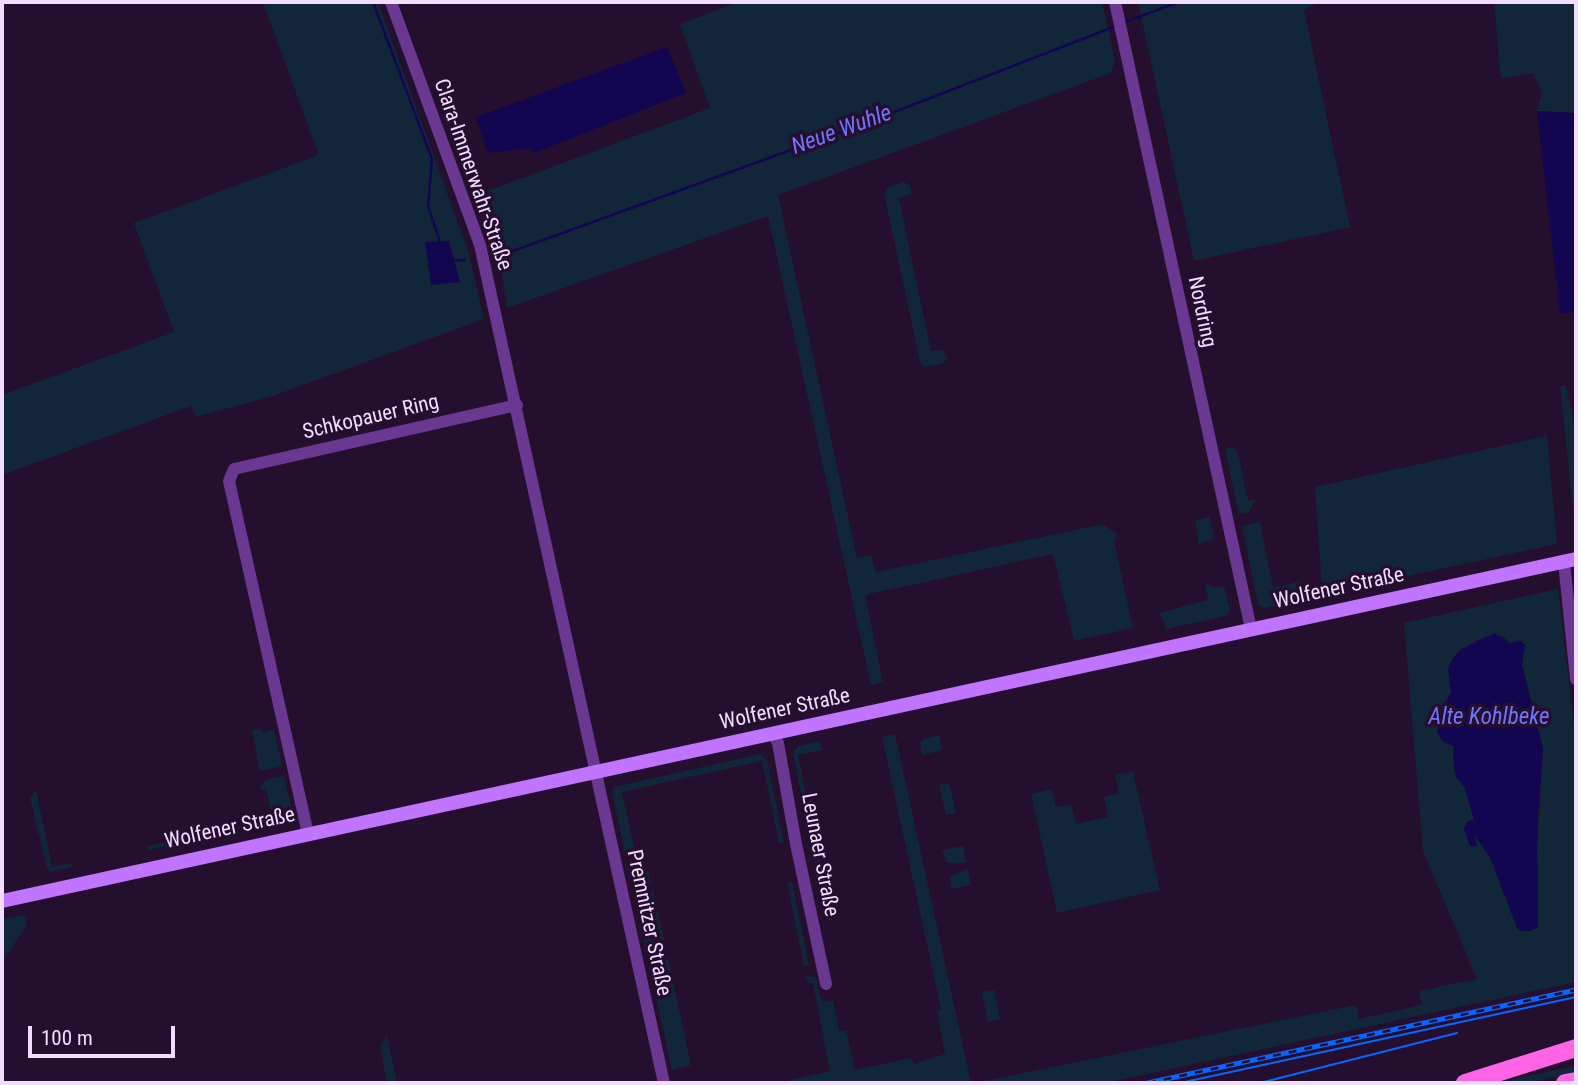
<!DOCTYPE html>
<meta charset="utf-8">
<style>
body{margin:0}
#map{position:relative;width:1578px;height:1085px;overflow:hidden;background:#250f2e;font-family:"Roboto Condensed",sans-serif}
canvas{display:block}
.frame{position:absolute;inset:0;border:4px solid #f3ddff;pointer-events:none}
.scale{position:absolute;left:28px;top:1026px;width:147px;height:32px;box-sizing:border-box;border:4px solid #f3ddff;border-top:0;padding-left:9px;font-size:21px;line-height:24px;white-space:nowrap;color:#f3ddff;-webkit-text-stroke:5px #250f2e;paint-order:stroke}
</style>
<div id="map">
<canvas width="1578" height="1085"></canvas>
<div class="frame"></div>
<div class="scale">100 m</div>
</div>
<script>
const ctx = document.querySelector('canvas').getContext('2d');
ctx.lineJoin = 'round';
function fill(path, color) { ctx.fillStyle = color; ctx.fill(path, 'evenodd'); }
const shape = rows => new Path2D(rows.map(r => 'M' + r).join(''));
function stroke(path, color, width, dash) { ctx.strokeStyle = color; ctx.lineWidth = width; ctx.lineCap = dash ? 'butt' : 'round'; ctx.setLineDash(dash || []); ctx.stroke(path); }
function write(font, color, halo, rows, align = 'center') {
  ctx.font = font + ' "Roboto Condensed",sans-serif'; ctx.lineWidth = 7; ctx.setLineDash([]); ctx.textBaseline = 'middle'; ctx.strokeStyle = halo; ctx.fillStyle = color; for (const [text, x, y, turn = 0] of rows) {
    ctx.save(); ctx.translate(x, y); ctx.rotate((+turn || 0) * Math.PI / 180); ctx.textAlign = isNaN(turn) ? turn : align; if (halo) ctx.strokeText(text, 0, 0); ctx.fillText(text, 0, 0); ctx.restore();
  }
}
fill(shape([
 [263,2,378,2,468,251,484,319,273,396,196,417,191,406,2,475,2,395,174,332,134,223,319,155],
 [739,2,1089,2,1090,4,1102,2,1115,60,1111,73,778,195,857,558,871,555,876,572,1103,524,1117,535,1114,541,1133,628,1074,641,1053,554,865,595,883,682,871,685,768,216,507,308,500,261,477,195,710,108,680,24],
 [1138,2,1320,2,1304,10,1350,227,1194,261],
 [1494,2,1576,2,1576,113,1537,111,1542,92,1533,73,1501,79],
 [904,182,911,186,911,193,899,199,931,351,943,350,947,358,944,363,925,367,920,362,884,193,890,186],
 [1566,385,1576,435,1576,537,1560,386],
 [1547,436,1557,544,1324,594,1322,587,1315,487],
 [1233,447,1238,453,1248,501,1255,500,1249,512,1239,514,1225,449],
 [1210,517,1214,538,1199,545,1195,521],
 [1260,522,1273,588,1302,581,1306,598,1264,608,1258,604,1242,526],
 [1205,584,1216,587,1224,586,1230,611,1226,616,1166,629,1164,621,1158,613,1208,600],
 [1558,589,1576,743,1576,982,1105,1083,974,1083,1356,1005,1359,1019,1422,1005,1419,991,1477,979,1423,851,1404,623],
 [1503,636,1510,643,1521,641,1522,665,1543,749,1537,851,1512,915,1491,859,1472,831,1470,846,1464,829,1466,823,1474,820,1465,788,1454,771,1454,747,1448,696,1452,692,1452,660,1460,650,1484,637],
 [260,729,263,733,274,729,282,765,279,767,261,771,259,769,252,730],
 [895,734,971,1083,776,1083,830,1071,813,983,808,983,806,976,816,977,820,996,823,1002,833,1000,839,1031,846,1030,855,1070,911,1058,914,1064,945,1054,937,1011,941,1009,882,737],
 [939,735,942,750,922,755,920,743,923,739],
 [820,741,822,750,798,755,825,883,820,884,793,754,798,746],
 [760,754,767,760,784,842,779,843,762,761,622,792,636,856,626,858,612,792,614,787],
 [1133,772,1160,890,1057,913,1031,794,1052,789,1056,807,1071,804,1076,824,1108,817,1104,797,1119,793,1115,774],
 [284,776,293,814,288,820,148,850,147,846,262,821,263,817,272,815,266,789,260,790,261,786,268,779],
 [949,783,956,813,946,815,939,785],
 [36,790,52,867,71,863,72,867,50,872,47,868,30,798],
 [963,846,966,862,954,864,946,862,942,850],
 [637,862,640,873,649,872,651,884,633,887,627,864],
 [968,869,971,885,951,889,950,876],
 [792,882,809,965,804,966,787,883],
 [653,890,691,1065,672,1070,634,895],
 [25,915,27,925,2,962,2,919],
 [994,990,1000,1019,988,1022,982,992],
 [387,1035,397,1083,387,1083,380,1047],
 [1576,1066,1576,1072,1528,1083,1494,1083]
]), '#122639');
fill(shape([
 [667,47,686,93,534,153,531,148,488,153,476,117],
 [1537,111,1576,113,1576,311,1560,314],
 [449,241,460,282,431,285,425,242],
 [1495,633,1510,643,1521,641,1525,645,1522,665,1543,749,1537,826,1538,927,1530,931,1521,931,1517,928,1491,859,1474,834,1477,845,1474,847,1470,846,1464,829,1468,821,1474,820,1465,788,1456,777,1453,755,1454,747,1442,741,1437,732,1439,715,1451,692,1448,669,1452,660,1460,650]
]), '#120651');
stroke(shape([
 [373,2,432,159,428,206,441,245],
 [1125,22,1179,2],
 [502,255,879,118,1116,26],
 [453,261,465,260]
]), '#120651', 2.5);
stroke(shape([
 [391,2,480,245,664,1083],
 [1115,2,1251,629],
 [1564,562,1576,679],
 [773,734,778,743,796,844,826,984],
 [308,834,229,481,234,469,517,405]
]), '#6a3791', 12);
stroke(shape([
 [2,901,1576,559]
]), '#c074ff', 14);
stroke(shape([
 [1465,1083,1576,1048],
 [1565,1083,1576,1081]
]), '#ff64e7', 18);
stroke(shape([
 [1180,1083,1576,997],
 [1260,1083,1457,1033]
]), '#0965ff', 2);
const rail = shape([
 [1148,1083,1576,990]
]);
stroke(rail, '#0965ff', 5);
stroke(rail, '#250f2e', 2.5, [8]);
write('21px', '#f3ddff', '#250f2e', [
 ["Clara-Immerwahr-Straße",472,175,71],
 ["Nordring",1201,312,78],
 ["Schkopauer Ring",371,418,-13],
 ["Wolfener Straße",1339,589,-12],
 ["Wolfener Straße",785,710,-12],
 ["Wolfener Straße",230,829,-12],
 ["Leunaer Straße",819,855,79],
 ["Premnitzer Straße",648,923,78]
]);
write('italic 23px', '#7274ff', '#250f2e', [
 ["Neue Wuhle",842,131,-20],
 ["Alte Kohlbeke",1489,718]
]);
</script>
